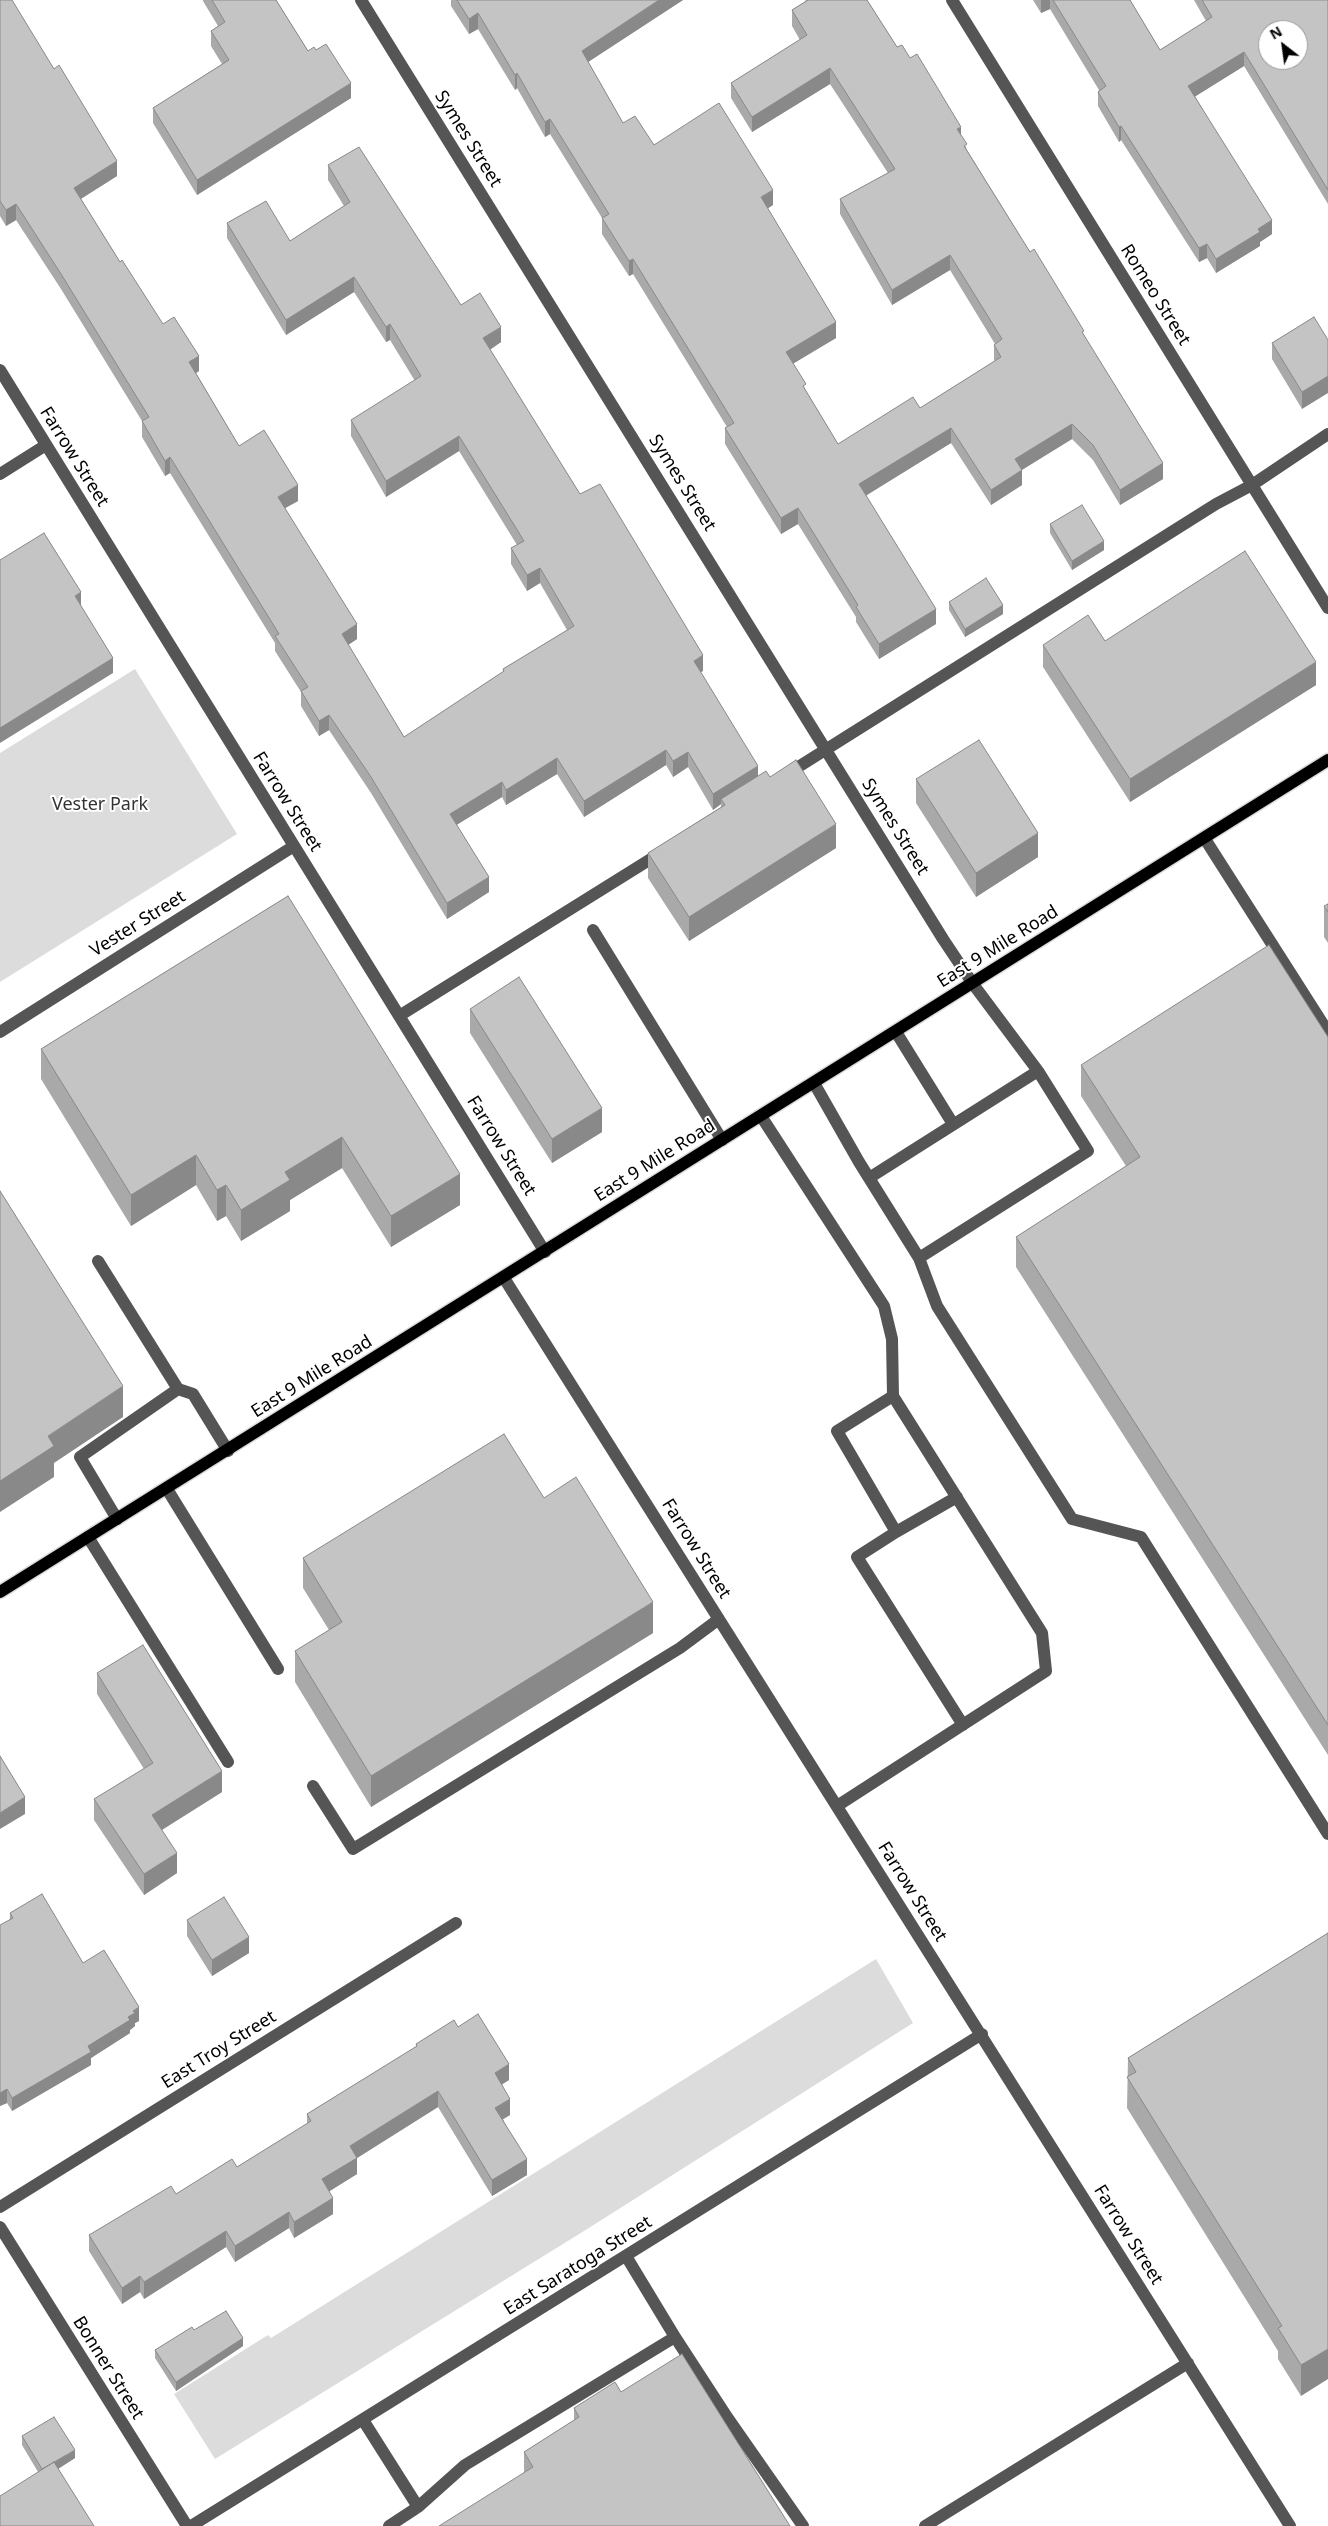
<!DOCTYPE html>
<style>
body{margin:0}
#map{position:relative;width:1328px;height:2526px;overflow:hidden;background:#fff;font-family:"Noto Sans",sans-serif}
canvas{display:block}
.north{position:absolute;left:1258px;top:20px;width:50px;height:50px;box-sizing:border-box;background:#fff;border:1px solid #999;border-radius:50%;rotate:330deg;font-size:14px;font-weight:700;line-height:20px;text-align:center;color:#000}
.north::after{content:'';display:block;margin:auto;width:18px;height:22px;background:#000;clip-path:polygon(50% 0,100% 100%,50% 72%,0 100%)}
</style>
<div id="map">
<canvas width="1328" height="2526"></canvas>
<div class="north">N</div>
</div>
<script>
const ctx = document.querySelector('canvas').getContext('2d');
ctx.lineJoin = 'round';
function fill(path, color) { ctx.fillStyle = color; ctx.fill(path, 'evenodd'); }
const shape = rows => new Path2D(rows.map(r => 'M' + r).join(''));
function stroke(path, color, width, dash) { ctx.strokeStyle = color; ctx.lineWidth = width; ctx.lineCap = dash ? 'butt' : 'round'; ctx.setLineDash(dash || []); ctx.stroke(path); }
function write(font, color, halo, rows, align = 'center') {
  ctx.font = font + ' "Noto Sans",sans-serif'; ctx.lineWidth = 4; ctx.setLineDash([]); ctx.textBaseline = 'middle'; ctx.strokeStyle = halo; ctx.fillStyle = color; for (const [text, x, y, turn = 0] of rows) {
    ctx.save(); ctx.translate(x, y); ctx.rotate((+turn || 0) * Math.PI / 180); ctx.textAlign = isNaN(turn) ? turn : align; if (halo) ctx.strokeText(text, 0, 0); ctx.fillText(text, 0, 0); ctx.restore();
  }
}
fill(shape([
 [135,669,237,834,0,982,0,753],
 [876,1959,913,2023,584,2231,215,2459,174,2394,268,2335,271,2338]
]), '#dcdcdc');
const major = shape([
 [0,1592,1328,760]
]);
stroke(major, '#dbdbdb', 15);
stroke(shape([
 [361,0,943,939,973,984,1038,1071,1088,1151,919,1258],
 [952,0,1328,608],
 [0,370,545,1252],
 [0,474,46,445],
 [787,774,1216,504,1252,485,1328,434],
 [1205,839,1328,1032],
 [593,930,722,1140],
 [399,1016,662,852],
 [0,1032,294,846],
 [896,1032,953,1124],
 [814,1083,859,1162,919,1258,937,1306,1072,1519,1141,1537,1328,1834],
 [761,1116,884,1306,892,1339,893,1396,1042,1633,1046,1671,837,1806],
 [869,1178,1038,1071],
 [98,1261,178,1389],
 [504,1278,1290,2526],
 [893,1396,837,1431,896,1532,857,1557,963,1725],
 [167,1489,278,1669],
 [117,1519,80,1457,178,1389,193,1394,228,1451],
 [896,1532,957,1497],
 [88,1537,228,1762],
 [313,1786,353,1849,680,1648,719,1619],
 [0,2207,456,1923],
 [0,2227,187,2526],
 [626,2256,675,2337],
 [363,2420,418,2507,389,2526],
 [418,2507,465,2465,675,2337,727,2417,803,2526],
 [191,2526,982,2034],
 [925,2526,1188,2363]
]), '#555', 12);
stroke(major, '#000', 12);
fill(shape([
 [0,0,117,176,81,199,120,262,163,324,199,371,196,373,239,446,298,501,285,508,357,639,348,645,404,737,503,672,503,669,567,630,540,583,527,591,511,564,511,548,517,545,459,451,386,497,351,436,351,420,415,381,390,340,386,342,354,292,286,335,227,238,227,223,290,241,344,206,328,180,328,165,461,305,501,342,490,350,580,494,703,671,700,672,758,777,770,777,836,848,689,941,648,878,648,853,721,807,721,804,713,810,688,767,673,777,666,765,584,817,557,774,506,805,502,797,456,825,489,892,447,919,371,793,329,730,319,736,301,706,301,692,275,651,275,643,170,473,165,476,142,437,142,421,61,289,16,220,6,226,0,216],
 [203,0,276,0,308,51,351,98,197,195,153,123,153,108,222,64,211,46,211,31,218,26,203,1],
 [451,0,683,0,588,62,623,123,654,145,773,205,767,208,836,338,793,363,806,391,838,444,920,408,995,361,994,360,994,345,995,344,950,270,892,305,840,214,840,199,888,173,830,84,752,132,731,98,731,83,800,40,792,26,792,10,806,1,805,0,867,0,897,47,910,58,961,135,967,150,1030,252,1084,335,1163,479,1120,505,1093,460,1072,439,1022,470,1022,485,991,505,951,443,866,495,936,624,879,659,856,622,856,617,798,524,781,534,725,444,725,428,727,427,633,274,629,276,602,234,602,218,550,134,545,137,517,88,515,90,478,29,469,34,451,6],
 [1033,0,1130,0,1160,50,1206,21,1194,0,1328,0,1328,204,1244,66,1195,96,1272,234,1260,242,1260,246,1216,273,1207,258,1199,262,1121,140,1119,142,1098,106,1098,92,1099,90,1050,9,1041,13],
 [1314,317,1302,409,1272,359,1272,343],
 [1050,524,1104,550,1072,570,1050,533],
 [949,602,1003,614,965,637,949,610],
 [1105,641,1316,685,1130,802,1043,667,1043,645],
 [916,779,1038,857,976,897,916,803],
 [288,896,460,1205,391,1247,342,1168,290,1200,290,1211,241,1241,226,1216,217,1221,196,1185,131,1226,41,1079,41,1049],
 [1328,904,1328,943,1324,937,1324,906],
 [470,1009,602,1132,552,1163,470,1033],
 [1328,1037,1328,1755,1016,1267,1016,1237,1126,1166,1081,1096,1081,1065],
 [544,1498,653,1633,371,1807,295,1682,295,1651,329,1630,303,1588,303,1558],
 [97,1673,222,1792,162,1830,177,1873,144,1895,94,1820,94,1799,144,1769,97,1694],
 [10,1913,83,1963,139,2021,135,2023,135,2026,130,2030,130,2033,91,2058,91,2065,12,2111,7,2103,0,2106],
 [187,1920,249,1953,212,1976,187,1936],
 [1328,1933,1301,2396,1278,2359,1278,2351,1127,2108,1128,2058],
 [458,2027,509,2080,502,2084,510,2115,503,2119,527,2175,492,2196,438,2107,357,2158,357,2174,329,2191,333,2214,294,2238,289,2228,235,2262,226,2247,144,2299,140,2292,122,2304,89,2251,89,2235,176,2194,237,2167,307,2124,307,2114,416,2047,416,2044],
 [194,2330,243,2346,176,2391,155,2358,155,2350],
 [621,2392,790,2526,524,2473,524,2452,574,2420,574,2408],
 [22,2436,75,2458,58,2469,38,2472,22,2445]
]), '#a9a9a9');
fill(shape([
 [659,0,683,0,582,66,582,51],
 [1041,0,1050,0,1050,9,1041,13],
 [478,13,478,29,469,34,469,19],
 [1244,52,1244,66,1188,101,1188,86],
 [830,68,830,84,752,132,752,117],
 [517,73,517,88,515,90,515,75],
 [351,83,351,98,197,195,197,180],
 [550,119,550,134,545,137,545,122],
 [1121,126,1121,140,1119,142,1119,127],
 [961,127,961,142,957,129],
 [117,161,117,176,74,203,74,188],
 [773,190,773,205,761,213,761,197],
 [16,204,16,220,6,226,6,210],
 [1272,220,1272,234,1260,242,1260,246,1216,273,1216,259,1258,229],
 [1207,244,1207,258,1199,262,1199,248],
 [950,255,950,270,892,305,892,290],
 [633,259,633,274,629,276,629,261],
 [354,277,354,292,286,335,286,320],
 [836,322,836,338,786,368,786,352],
 [390,324,390,340,386,342,386,327],
 [501,327,501,342,483,354,483,338],
 [199,356,199,371,189,377,189,362],
 [1328,376,1328,393,1302,409,1302,392],
 [1072,424,1072,439,1015,474,1015,459],
 [951,428,951,443,859,500,859,484],
 [459,436,459,451,386,497,386,481],
 [170,457,170,473,165,476,165,461],
 [1163,463,1163,479,1120,505,1120,490],
 [1022,470,1022,485,991,505,991,490],
 [298,485,298,501,278,512,278,497],
 [798,508,798,524,781,534,781,518],
 [1104,541,1104,550,1072,570,1072,561],
 [540,568,540,583,527,591,527,575],
 [81,592,81,607,75,596],
 [1003,605,1003,614,965,637,965,629],
 [936,609,936,624,879,659,879,644],
 [357,624,357,639,342,649,342,634],
 [703,655,703,671,694,676,694,661],
 [113,658,113,673,0,743,0,728],
 [1316,662,1316,685,1130,802,1130,779],
 [329,715,329,730,319,736,319,721],
 [666,750,666,765,584,817,584,801],
 [688,752,688,767,673,777,673,761],
 [557,758,557,774,506,805,506,790],
 [758,766,758,782,721,799,721,804,713,810,713,794],
 [502,782,502,797,450,829,450,814],
 [836,824,836,848,689,941,689,917],
 [1038,833,1038,857,976,897,976,873],
 [489,877,489,892,447,919,447,903],
 [602,1108,602,1132,552,1163,552,1139],
 [342,1137,342,1168,290,1200,290,1211,241,1241,241,1210,285,1172],
 [196,1155,196,1185,131,1226,131,1195],
 [460,1174,460,1205,391,1247,391,1216],
 [226,1185,226,1216,217,1221,217,1190],
 [123,1386,123,1417,54,1463,54,1477,0,1512,0,1481,48,1436],
 [653,1602,653,1633,371,1807,371,1776],
 [222,1771,222,1792,152,1836,152,1815],
 [25,1797,25,1814,0,1829,0,1813],
 [177,1853,177,1873,144,1895,144,1874],
 [249,1937,249,1953,212,1976,212,1960],
 [139,2007,139,2021,135,2023,135,2026,130,2030,130,2033,91,2058,91,2065,12,2111,12,2098,88,2046,133,2011],
 [509,2064,509,2080,495,2089,495,2073],
 [7,2089,7,2103,0,2106,0,2093],
 [438,2091,438,2107,357,2158,357,2174,322,2196,322,2179,350,2146],
 [510,2099,510,2115,495,2124,495,2108],
 [527,2159,527,2175,492,2196,492,2180],
 [333,2198,333,2214,294,2238,294,2222],
 [289,2212,289,2228,235,2262,235,2246],
 [226,2231,226,2247,144,2299,144,2282],
 [140,2276,140,2292,122,2304,122,2288],
 [243,2338,243,2346,176,2391,176,2382],
 [1328,2349,1328,2379,1301,2396,1301,2365],
 [75,2450,75,2458,42,2479,42,2470]
]), '#898989');
const building = shape([
 [0,0,12,0,54,69,59,65,117,161,74,188,120,262,122,260,163,324,174,317,199,356,189,362,239,446,264,430,298,485,278,497,357,624,342,634,404,737,504,671,503,669,574,626,540,568,527,575,511,548,524,541,459,436,386,481,351,420,421,376,390,324,386,327,354,277,286,320,227,223,266,201,290,241,350,202,328,165,359,147,461,305,480,293,501,327,483,338,580,494,600,484,703,655,694,661,758,766,713,794,688,752,673,761,666,750,584,801,557,758,506,790,502,782,450,814,489,877,447,903,371,777,329,715,319,721,301,691,308,687,275,636,279,634,170,457,165,461,142,421,149,417,61,274,16,204,6,210,0,201,0,0],
 [212,0,276,0,308,51,314,47,316,50,326,44,351,83,197,180,153,108,229,60,211,31,225,22,212,0],
 [457,0,659,0,582,51,623,123,635,116,654,145,719,103,773,190,761,197,836,322,786,352,806,384,803,386,838,444,913,397,920,408,1001,357,994,345,1002,339,950,255,892,290,840,199,895,169,830,68,752,117,731,83,807,35,792,10,808,0,867,0,897,47,902,45,910,58,917,54,961,127,957,129,967,144,964,146,1030,252,1034,249,1084,331,1082,332,1163,463,1120,490,1093,445,1072,424,1015,459,1022,470,991,490,951,428,859,484,936,609,879,644,856,607,858,605,798,508,781,518,725,428,734,423,633,259,629,261,602,218,609,214,550,119,545,122,517,73,515,75,478,13,469,19,457,0],
 [1053,0,1130,0,1160,50,1212,17,1202,0,1328,0,1328,190,1244,52,1188,86,1272,220,1258,229,1260,232,1216,259,1207,244,1199,248,1121,126,1119,127,1098,92,1106,86,1053,0],
 [1268,30,1298,30,1298,60,1268,60,1268,30],
 [1314,317,1328,340,1328,376,1302,392,1272,343,1314,317],
 [1082,505,1104,541,1072,561,1050,524,1082,505],
 [44,533,81,592,75,596,113,658,0,728,0,560,44,533],
 [1245,551,1316,662,1130,779,1043,645,1088,615,1105,641,1245,551],
 [986,578,1003,605,965,629,949,602,986,578],
 [979,740,1038,833,976,873,916,779,979,740],
 [796,760,836,824,689,917,648,853,725,805,721,799,766,771,770,777,796,760],
 [288,896,460,1174,391,1216,342,1137,285,1172,290,1180,241,1210,226,1185,217,1190,196,1155,131,1195,41,1049,288,896],
 [1328,904,1328,912,1324,906,1328,904],
 [1269,945,1328,1037,1328,1725,1016,1237,1140,1157,1081,1065,1269,945],
 [519,977,602,1108,552,1139,470,1009,519,977],
 [0,1191,123,1386,48,1436,54,1446,0,1481,0,1191],
 [504,1434,544,1498,576,1477,653,1602,371,1776,295,1651,342,1622,303,1558,504,1434],
 [143,1645,222,1771,152,1815,177,1853,144,1874,94,1799,153,1763,97,1673,143,1645],
 [0,1756,25,1797,0,1813,0,1756],
 [42,1894,83,1963,104,1950,139,2007,133,2011,135,2013,128,2017,130,2020,88,2046,91,2052,12,2098,7,2089,0,2093,0,1925,13,1918,10,1913,42,1894],
 [224,1897,249,1937,212,1960,187,1920,224,1897],
 [1328,1933,1328,2349,1301,2365,1278,2328,1282,2326,1127,2077,1136,2072,1128,2058,1328,1933],
 [478,2014,509,2064,495,2073,510,2099,495,2108,527,2159,492,2180,438,2091,350,2146,357,2158,322,2179,333,2198,294,2222,289,2212,235,2246,226,2231,144,2282,140,2276,122,2288,89,2235,171,2186,176,2194,232,2159,237,2167,311,2121,307,2114,417,2046,416,2044,454,2020,458,2027,478,2014],
 [226,2311,243,2338,176,2382,155,2350,192,2327,194,2330,226,2311],
 [682,2354,790,2526,439,2526,533,2467,524,2452,579,2417,574,2408,615,2382,621,2392,682,2354],
 [54,2417,75,2450,42,2469,22,2436,54,2417],
 [54,2462,94,2526,0,2526,0,2496,54,2462]
]);
fill(building, '#c4c4c4');
stroke(building, '#898989', 1);
write('18px', '#000', '#fff', [
 ["Symes Street",468,139,58],
 ["Romeo Street",1155,295,58],
 ["Farrow Street",74,457,58],
 ["Symes Street",682,483,58],
 ["Farrow Street",287,802,58],
 ["Symes Street",895,827,58],
 ["Vester Street",138,924,-32],
 ["East 9 Mile Road",998,947,-32],
 ["Farrow Street",501,1146,58],
 ["East 9 Mile Road",655,1161,-32],
 ["East 9 Mile Road",312,1377,-32],
 ["Farrow Street",696,1549,58],
 ["Farrow Street",912,1892,58],
 ["East Troy Street",219,2050,-32],
 ["Farrow Street",1128,2235,58],
 ["East Saratoga Street",578,2266,-32],
 ["Bonner Street",108,2368,58]
]);
write('18px', '#333', '#fff', [
 ["Vester Park",100,805]
]);
</script>
